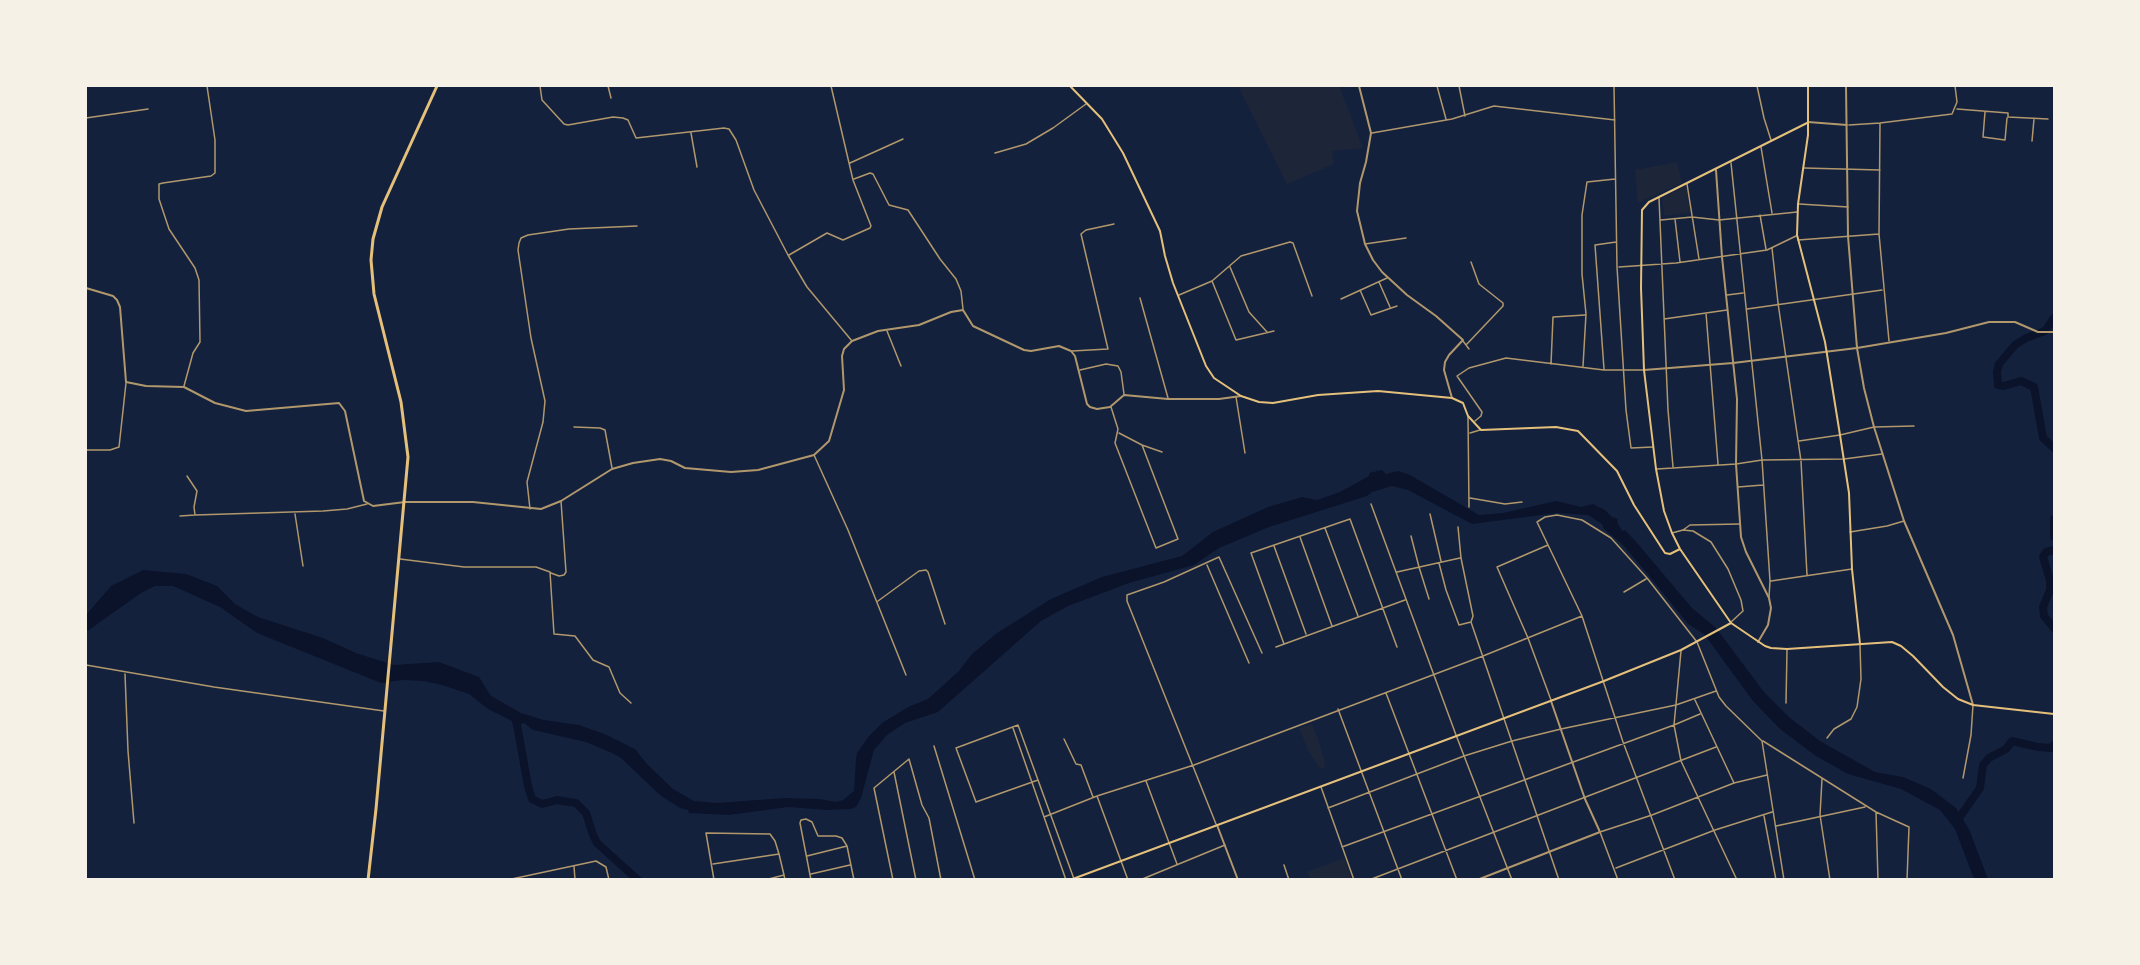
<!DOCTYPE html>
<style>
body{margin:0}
#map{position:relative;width:2140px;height:965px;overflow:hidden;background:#14213d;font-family:"PT Sans Narrow",sans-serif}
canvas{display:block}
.frame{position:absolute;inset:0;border:87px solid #f6f1e7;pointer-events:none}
</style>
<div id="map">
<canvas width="2140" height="965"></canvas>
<div class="frame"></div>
</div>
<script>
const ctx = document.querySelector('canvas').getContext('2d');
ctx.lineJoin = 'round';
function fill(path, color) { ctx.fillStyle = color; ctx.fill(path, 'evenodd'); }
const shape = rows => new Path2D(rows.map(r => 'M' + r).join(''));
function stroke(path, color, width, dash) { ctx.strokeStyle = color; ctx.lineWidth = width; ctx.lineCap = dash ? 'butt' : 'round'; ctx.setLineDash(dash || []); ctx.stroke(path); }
fill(shape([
 [1238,86,1339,86,1363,148,1332,151,1334,164,1287,184],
 [1677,162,1682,183,1638,203,1635,170],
 [1686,186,1690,213,1664,216,1662,198],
 [1312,724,1318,739,1326,767,1323,768,1320,768,1310,754,1299,728],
 [1344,858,1352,879,1310,879,1307,872]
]), '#1d2539');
fill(shape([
 [1382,470,1386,474,1398,471,1410,475,1479,515,1503,513,1556,501,1581,507,1593,504,1605,510,1612,517,1618,519,1617,522,1622,531,1625,530,1638,544,1692,608,1716,628,1764,692,1790,718,1820,741,1875,772,1903,777,1931,789,1956,808,1969,829,1988,879,1974,879,1955,829,1940,810,1901,789,1848,774,1816,756,1780,729,1753,701,1704,634,1688,624,1646,572,1622,544,1604,529,1602,524,1588,515,1557,513,1472,524,1408,490,1392,486,1372,492,1367,496,1269,527,1219,548,1194,565,1129,583,1068,606,1041,621,938,712,905,723,887,735,874,750,861,798,856,807,851,809,828,810,788,807,729,815,689,813,688,810,680,808,661,796,621,758,612,753,586,742,533,730,524,723,513,726,512,721,488,709,469,694,442,685,424,681,402,680,381,683,257,633,220,607,173,586,155,586,141,593,86,632,86,615,111,586,143,570,186,574,217,586,235,604,258,617,323,638,356,653,394,665,439,662,479,677,491,696,521,713,544,720,579,725,607,735,635,749,647,764,673,789,694,801,716,803,785,798,819,799,836,802,843,800,854,791,856,759,857,753,869,736,882,723,908,707,928,699,959,671,971,655,997,633,1051,599,1102,577,1182,556,1213,532,1268,507,1302,497,1317,500,1340,492,1369,476,1369,473]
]), '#0b132b');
stroke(shape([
 [2054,318,2045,331,2026,338,2015,345,1999,364,1997,372,1998,385,2004,386,2021,381,2034,387,2043,438,2054,448],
 [2054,519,2054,537],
 [2054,550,2046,552,2043,557,2050,580,2050,590,2043,607,2044,616,2054,628],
 [516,719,528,786,532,799,542,804,557,800,576,803,586,813,593,835,597,843,638,880],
 [1957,821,1980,788,1983,765,1989,758,2006,749,2012,741,2038,747,2051,748,2054,745]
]), '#0b132b', 8);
stroke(shape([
 [540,86,542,100,564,124,568,125,613,117,623,118,628,120,636,138,724,128,729,129,736,140,754,190,788,255,807,287,852,341],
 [608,86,611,98],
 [1437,86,1446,119],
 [1459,86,1465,116],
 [1614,86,1617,267,1626,410,1631,448,1653,447],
 [1757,86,1764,118,1771,140],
 [1957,109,2008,113,2008,117,2048,119],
 [1985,112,1983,137,2005,140,2007,118],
 [86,118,148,109],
 [1880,123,1879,234,1889,341],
 [1849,125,1880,123,1952,114,1957,102,1955,86],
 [691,133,697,167],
 [1372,133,1452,119,1494,106,1615,120],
 [2032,141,2034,119],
 [1761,147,1772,213],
 [995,153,1026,144,1053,128,1086,104],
 [850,163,903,139],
 [1731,163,1762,460,1770,581,1769,597],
 [1804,168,1880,170],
 [854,179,870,173,873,174,889,205,908,210,940,259,956,279,961,291,963,309],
 [1687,184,1699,259],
 [1659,198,1668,410,1673,467],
 [1799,204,1848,207],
 [1760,215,1766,249],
 [1675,219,1680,262],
 [1661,220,1692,217,1719,220,1797,212],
 [1798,240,1879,234],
 [1365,244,1406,238],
 [1772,248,1778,303,1801,461,1807,575],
 [789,255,827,233,843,240,870,228,871,226,853,180,831,86],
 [1230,267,1249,312,1267,332],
 [1619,267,1676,263,1767,250,1796,236],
 [1212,281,1236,340,1274,331],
 [1379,282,1390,307],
 [1360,290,1371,315,1397,306],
 [1179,295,1212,281,1241,256,1290,242,1293,243,1312,296],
 [1727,295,1743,293],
 [1140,298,1168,398],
 [1341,299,1387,278],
 [1747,309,1882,290],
 [1706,313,1718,464],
 [1664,319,1727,310],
 [887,331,901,366],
 [1463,341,1469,349],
 [1466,345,1503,306,1503,303,1479,284,1471,262],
 [1072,351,1108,349,1081,234,1086,230,1114,224],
 [1551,364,1553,317,1585,315],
 [1583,366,1586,314,1582,274,1582,215,1585,195,1587,182,1615,179],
 [1604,369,1595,245,1616,242],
 [1080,370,1106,364,1118,366,1121,372,1124,394],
 [184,386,193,353,200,342,199,280,195,268,169,229,159,199,159,184,163,183,211,176,215,173,215,140,207,86],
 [1236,397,1245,453],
 [1111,407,1118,429,1115,443,1156,548,1178,539,1142,445],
 [1468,417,1469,507],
 [1475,421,1481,416,1482,412,1457,376,1469,368,1506,358,1604,370,1644,370],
 [574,427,600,428,605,430,612,468],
 [1119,433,1142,445,1162,452],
 [1470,433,1480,430],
 [1799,441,1840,435,1874,427,1914,426],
 [86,450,110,450,119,447,126,383],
 [814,455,848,530,906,675],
 [1657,469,1736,464,1762,460,1844,459,1882,454],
 [187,476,197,491,194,507,195,515,323,511,347,509,367,504],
 [1738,487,1763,485],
 [1470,498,1505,504,1522,502],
 [1371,504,1456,735,1512,880],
 [530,509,527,482,543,422,545,401,531,338,518,250,519,243,521,238,528,235,569,229,637,226],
 [295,514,303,566],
 [1430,514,1441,561],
 [180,516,195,515],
 [1458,527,1461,558,1473,616,1471,622,1559,880],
 [1325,528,1358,616],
 [1683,530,1690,525,1740,524],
 [1850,532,1887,526,1904,521],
 [1672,533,1683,530,1693,531,1711,542,1728,569,1741,600,1743,611,1731,622],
 [1411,536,1419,567,1429,599],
 [1300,537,1332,626],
 [1548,545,1497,567,1528,638,1551,700],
 [1274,546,1306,634],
 [400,559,464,567,536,567,550,572,554,634,575,636,593,660,609,667,620,693,631,703],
 [1439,563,1446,590,1459,625,1471,622],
 [1207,565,1249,663],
 [1397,572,1460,558],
 [551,573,559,576,564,575,566,572,561,501],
 [1771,581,1852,569],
 [1624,592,1646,579],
 [878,601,919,571,926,570,928,572,945,624],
 [1284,644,1251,553,1350,519,1397,647],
 [1276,647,1405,600],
 [1681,651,1674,725,1681,761,1737,880],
 [86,665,214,687,384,711],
 [125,674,128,751,134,823],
 [1386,693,1457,880],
 [1695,700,1734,783],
 [1786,703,1787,650],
 [1338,709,1402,880],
 [1013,728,1066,880],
 [1827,738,1834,729,1851,719,1857,707,1861,679,1860,645],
 [1064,739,1076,764,1081,765,1093,797],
 [1763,741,1876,812,1909,827,1907,880],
 [934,746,975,880],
 [894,772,916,880],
 [1963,778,1971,735,1973,705],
 [1822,779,1820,815,1830,880],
 [1038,780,976,802,956,748,1018,725,1074,879],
 [1146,781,1177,864],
 [1321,787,1354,880],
 [1097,796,1128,880],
 [1328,808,1464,756,1512,741,1561,729,1676,705,1716,691],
 [1876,812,1878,880],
 [1764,816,1776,880],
 [1044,817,1097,796,1194,765,1483,656,1582,616],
 [1216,824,1127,601,1127,595,1164,582,1219,557,1262,653],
 [1776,826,1865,807],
 [1342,847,1674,725,1700,714],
 [807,856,847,846,854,880],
 [713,864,779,854,784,875],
 [1284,865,1289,880],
 [574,866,575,880],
 [1616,868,1715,830,1772,812],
 [811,874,850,865],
 [507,880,596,861,606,867,609,880],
 [714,880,706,833,770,834,775,841,779,854],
 [765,880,784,875,785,880],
 [811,880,800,823,801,820,806,819,812,822,818,836,836,836,842,838,847,846],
 [893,880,874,788,909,759,922,805,929,818,941,880],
 [1140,880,1225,845],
 [1369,880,1716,747],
 [1618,880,1600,832,1652,815,1734,783,1767,775],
 [1675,880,1623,742,1582,616,1537,522,1545,517,1557,515,1582,520,1611,538,1647,578,1697,642,1719,697,1726,706,1762,741,1784,880]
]), '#b1986c', 1.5);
stroke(shape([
 [1359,86,1371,133,1366,162,1360,183,1357,211,1365,244,1373,260,1382,272,1407,295,1436,316,1463,340,1449,355,1445,362,1444,370,1452,398],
 [1846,86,1848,236,1857,348,1864,388,1874,427,1904,521,1953,635,1973,705],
 [1808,122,1847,125],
 [1716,170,1722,257,1737,399,1736,464,1741,537,1746,552,1769,598,1771,608,1768,625,1758,642],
 [86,288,113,296,117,300,120,307,126,382,146,386,184,387,215,403,246,411,339,403,345,411,364,501,373,506,405,502,473,502,541,509,561,501,612,469,633,463,660,459,671,461,685,468,731,472,758,470,814,455,829,441,844,390,842,356,844,349,852,341,878,331,919,325,951,312,963,310,973,326,1024,350,1031,351,1059,346,1071,351,1075,356,1087,404,1090,407,1097,409,1110,407,1124,395,1168,399,1219,399,1241,396],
 [1644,370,1733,363,1857,348,1946,333,1989,322,2015,322,2038,332,2054,332],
 [1217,825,1238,880],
 [1477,880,1600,832,1585,799,1551,701]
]), '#b1986c', 2);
stroke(shape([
 [1070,86,1102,119,1123,153,1160,231,1165,256,1173,283,1206,366,1214,378,1241,396,1259,402,1273,403,1318,395,1378,391,1452,398,1463,403,1468,416,1481,430,1556,427,1578,431,1617,471,1634,505,1665,553,1670,554,1680,549],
 [1808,86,1808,135,1798,204,1797,235,1825,342,1840,435,1849,493,1852,569,1860,644],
 [1807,123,1649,202,1642,210,1641,288,1644,370,1656,469,1664,511,1672,533,1680,549,1731,623,1765,646,1771,648,1787,649,1892,642,1901,646,1913,656,1943,687,1958,699,1973,705,2054,714],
 [1070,880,1604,681,1681,650,1731,623]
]), '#e5c07b', 2);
stroke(shape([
 [368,880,376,809,408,457,401,402,374,294,371,260,373,239,382,207,437,86]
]), '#e5c07b', 3);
</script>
